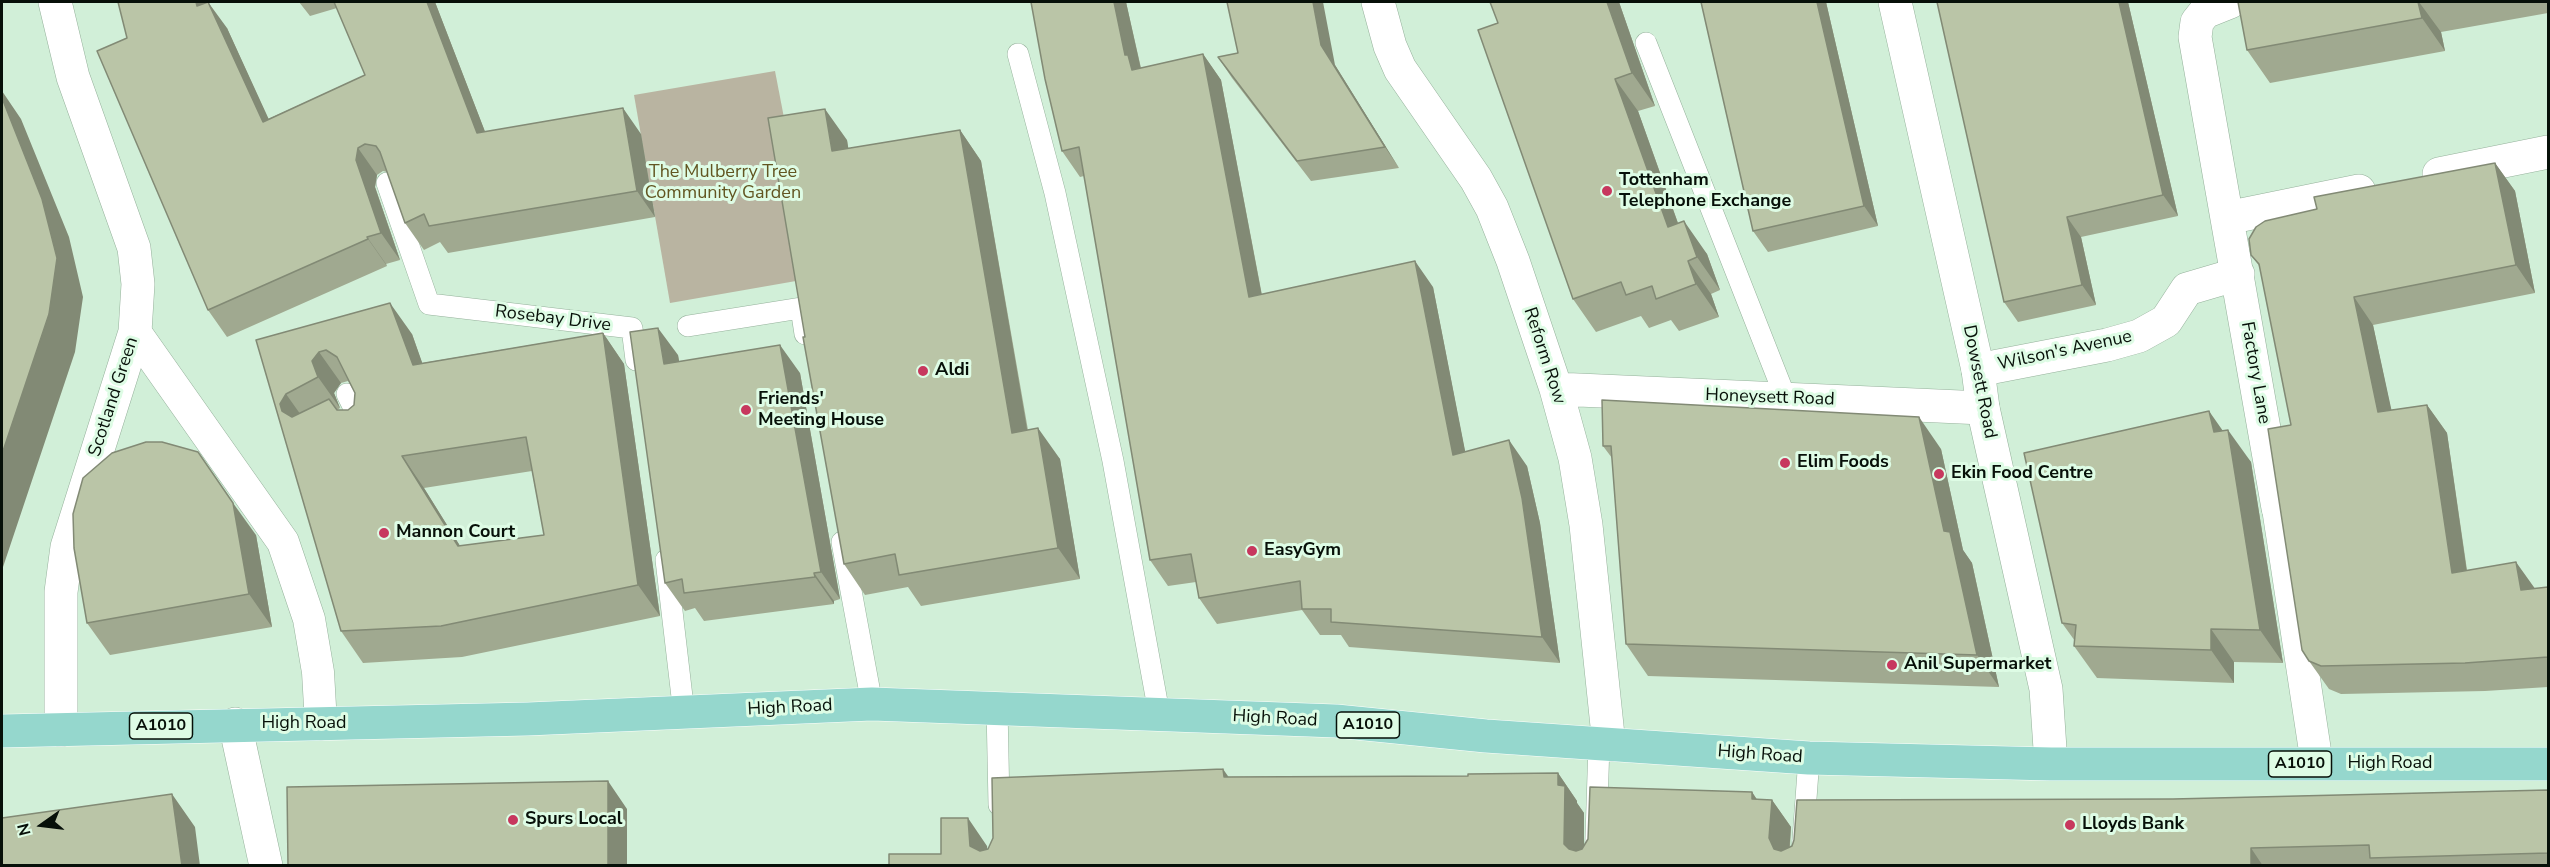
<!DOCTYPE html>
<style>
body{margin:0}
#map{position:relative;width:2550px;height:867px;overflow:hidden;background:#d1efd8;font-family:"Nunito Sans",sans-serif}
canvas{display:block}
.frame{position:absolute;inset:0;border:3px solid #071009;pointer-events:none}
.north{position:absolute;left:12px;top:795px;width:60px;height:60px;-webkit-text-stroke:4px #defce5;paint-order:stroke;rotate:256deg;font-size:16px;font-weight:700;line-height:24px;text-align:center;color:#071009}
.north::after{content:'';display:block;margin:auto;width:21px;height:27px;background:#071009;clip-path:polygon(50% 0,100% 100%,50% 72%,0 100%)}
</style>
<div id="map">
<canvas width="2550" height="867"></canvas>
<div class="frame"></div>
<div class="north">N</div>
</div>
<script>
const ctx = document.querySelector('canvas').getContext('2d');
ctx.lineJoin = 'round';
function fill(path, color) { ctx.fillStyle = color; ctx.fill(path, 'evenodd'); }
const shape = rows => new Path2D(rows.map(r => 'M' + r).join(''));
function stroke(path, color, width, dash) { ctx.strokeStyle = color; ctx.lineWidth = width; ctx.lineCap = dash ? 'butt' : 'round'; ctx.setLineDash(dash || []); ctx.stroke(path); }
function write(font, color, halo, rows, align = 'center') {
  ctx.font = font + ' "Nunito Sans",sans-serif'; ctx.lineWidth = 6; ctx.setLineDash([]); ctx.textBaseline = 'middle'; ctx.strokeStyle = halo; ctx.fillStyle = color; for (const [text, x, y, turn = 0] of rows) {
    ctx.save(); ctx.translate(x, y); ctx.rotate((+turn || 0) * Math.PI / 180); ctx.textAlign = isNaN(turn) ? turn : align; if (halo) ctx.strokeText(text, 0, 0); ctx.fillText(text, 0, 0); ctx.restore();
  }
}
fill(shape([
 [775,71,790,149,796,281,670,303,634,95]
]), '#b9b4a1');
const service = shape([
 [1646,43,1786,399],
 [1018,54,1055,193,1113,461,1159,713],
 [387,183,429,304,632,328,636,360],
 [688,326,801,308,805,334],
 [347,394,365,430],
 [842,542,872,704],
 [666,560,684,714],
 [997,707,999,805],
 [1595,866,1599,744],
 [1801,866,1809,758]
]);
const pedestrian = shape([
 [135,332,283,542,309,619,318,672,321,724],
 [2278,508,2317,764]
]);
const minor = shape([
 [55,2,73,77,134,248,138,284,135,332,67,547,61,592,61,730],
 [1378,2,1390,46,1400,69,1476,179,1492,208,1513,261,1556,389,1575,458,1586,525,1609,745],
 [2230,2,2205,12,2197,22,2195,37,2278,508],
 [2439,174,2548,152],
 [2227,218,2359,191],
 [1978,370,2107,345,2139,336,2166,321,2187,289,2238,274],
 [1556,389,1983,408],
 [235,724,266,866]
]);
const tertiary = shape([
 [1895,2,1978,370,1983,408,2046,689,2051,764]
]);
const primary = shape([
 [2,731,528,719,872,704,1336,721,1486,736,1809,758,2051,764,2548,764]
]);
stroke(service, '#95b19b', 22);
stroke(pedestrian, '#95b19b', 33);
stroke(minor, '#95b19b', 34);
stroke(tertiary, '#95b19b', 34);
stroke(primary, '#fff', 34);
stroke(service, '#fff', 21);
stroke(pedestrian, '#fff', 32);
stroke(minor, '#fff', 33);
stroke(tertiary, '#fff', 33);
stroke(primary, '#95d7cd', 33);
fill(shape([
 [299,2,435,2,485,132,641,134,655,217,448,253,440,242,424,250,405,223,387,172,383,171,377,175,375,187,400,260,386,264,387,266,227,337,208,310,227,28,268,119,365,75,337,8,310,16],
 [1031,2,1126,2,1141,68,1203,54,1221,80,1262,295,1433,287,1465,452,1527,466,1540,523,1560,663,1349,647,1341,635,1320,635,1302,610,1217,624,1199,598,1196,582,1168,586,1150,560,1084,176,1080,177,1062,151],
 [1619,2,1655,106,1638,111,1678,223,1707,254,1720,290,1711,294,1719,317,1679,331,1671,320,1649,328,1641,316,1596,332,1573,299],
 [1701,2,1826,2,1878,226,1768,252,1753,231],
 [1937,2,2128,2,2178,216,2081,237,2096,305,2018,322,2004,302],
 [2238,2,2548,2,2548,13,2441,32,2445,51,2270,83,2247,50],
 [1218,57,1335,65,1399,168,1311,181,1232,78],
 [960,130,981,161,1028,430,1060,459,1080,579,921,606,908,587,865,595,844,564,805,337,847,140,848,149],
 [2495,163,2515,191,2535,293,2373,325,2391,410,2427,405,2447,433,2467,570,2535,589,2548,587,2548,687,2485,691,2341,694,2329,689,2309,661,2291,425,2260,267,2251,255,2317,209],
 [603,333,624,364,660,616,462,657,363,663,341,631,256,340,412,334,422,363],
 [348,381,355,393,354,405,348,410,337,410,340,408,334,393,341,383],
 [532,471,544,535,460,546,424,488],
 [678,355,679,361,800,373,840,599,834,601,834,604,704,621,695,608,685,611,665,583],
 [2223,430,2251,462,2283,663,2234,662,2234,683,2097,678,2074,646,2075,641,2062,623],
 [1603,446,1941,449,1963,550,1972,563,1999,687,1648,676,1626,644,1612,458],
 [256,535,272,627,110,655,87,623],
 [1558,773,1577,801,1577,803,1584,813,1584,847,1752,792,1757,800,1772,800,1791,827,1790,847,2173,799,2548,790,2548,866,889,866,941,854,987,846,987,849,1229,777,1468,776]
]), '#a0a990');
fill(shape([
 [196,2,208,2,197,6],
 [208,2,227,28,282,148,263,122],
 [427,2,435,2,496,160,477,133],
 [1114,2,1126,2,1142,74,1132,70,1125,55],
 [1313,2,1323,2,1335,65,1399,168,1385,147,1321,45],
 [1607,2,1619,2,1655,106,1632,73],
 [1817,2,1826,2,1878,226,1864,206],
 [2119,2,2128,2,2178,216,2163,195],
 [2418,2,2419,2,2441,32,2445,51,2422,18],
 [1203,54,1221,80,1267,323,1249,297],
 [1615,79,1638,111,1691,260,1668,227],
 [2,91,21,119,69,237,83,297,75,352,2,570],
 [623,108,641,134,655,217,637,191],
 [825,109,847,140,854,183,832,151],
 [960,130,981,161,1033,464,1012,433],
 [358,148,377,175,375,187,400,260,381,233,356,160],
 [2495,163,2515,191,2535,293,2516,265],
 [2067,217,2081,237,2096,305,2082,285],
 [1684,221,1707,254,1720,290,1697,257],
 [367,237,386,264,387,266,368,239],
 [1415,261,1433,287,1471,481,1453,455],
 [1688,261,1711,294,1719,317,1696,284],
 [2354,297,2373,325,2398,440,2378,412],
 [390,303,412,334,434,396,413,365],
 [658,328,678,355,684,391,664,364],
 [603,333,624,364,660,616,638,585],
 [780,345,800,373,840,599,821,572],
 [319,352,341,383,334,393,340,408,318,377,312,361],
 [286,394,308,425,302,435,282,411,280,404],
 [2427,405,2447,433,2471,601,2452,573],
 [2209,411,2230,441,2228,430,2251,462,2283,663,2260,630],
 [1919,417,1941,449,1963,550,1972,563,1999,687,1977,655,1944,531],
 [1038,428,1060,459,1080,579,1058,548],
 [1509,440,1527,466,1540,523,1560,663,1542,637],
 [402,456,424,488,480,578,458,546],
 [233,503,256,535,272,627,249,594],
 [2516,562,2536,590,2521,590],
 [814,573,834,601,834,604,815,577],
 [2211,629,2234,662,2234,683,2211,650],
 [1223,769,1242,796,1224,777],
 [1558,773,1577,801,1577,803,1584,813,1584,866,1564,844,1558,785],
 [608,781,627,809,627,866,608,866],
 [1752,792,1770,819,1772,800,1791,827,1788,866,1774,849,1752,799],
 [172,794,195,827,200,866,182,866],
 [968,818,987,846,989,866,970,846],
 [2251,848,2263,866,2251,866]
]), '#828a75');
const building = shape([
 [118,2,196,2,197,6,208,2,263,122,365,75,334,2,427,2,477,133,623,108,637,191,429,226,424,214,405,223,380,152,376,146,365,144,358,148,356,160,381,233,367,237,368,239,208,310,97,51,127,38,118,2],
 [1031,2,1114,2,1125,55,1128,55,1132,70,1203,54,1249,297,1415,261,1453,455,1509,440,1522,498,1542,637,1331,622,1331,609,1302,609,1300,581,1199,598,1191,554,1150,560,1079,147,1062,151,1045,79,1031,2],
 [1227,2,1313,2,1321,45,1385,147,1297,161,1218,57,1238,53,1227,2],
 [1490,2,1607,2,1632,73,1615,79,1668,227,1684,221,1697,257,1688,261,1696,284,1656,299,1652,286,1626,295,1621,282,1573,299,1478,30,1498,23,1490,2],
 [1701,2,1817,2,1864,206,1753,231,1701,2],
 [1937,2,2119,2,2163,195,2067,217,2082,285,2004,302,1937,2],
 [2238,2,2418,2,2422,18,2247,50,2238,2],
 [2,98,42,199,57,258,49,314,2,454,2,98],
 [825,109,832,151,960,130,1012,433,1038,428,1058,548,899,575,895,554,844,564,803,337,805,337,768,118,825,109],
 [2495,163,2516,265,2354,297,2378,412,2427,405,2452,573,2516,562,2521,590,2548,587,2548,657,2465,663,2321,666,2309,661,2302,650,2268,429,2291,425,2259,264,2251,255,2249,239,2256,227,2265,221,2317,209,2314,197,2495,163],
 [390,303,413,365,603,333,638,585,441,626,341,631,256,340,390,303],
 [326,350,337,357,355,393,354,405,348,410,337,410,329,399,292,417,282,411,280,404,286,394,318,377,312,361,319,352,326,350],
 [526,437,544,535,458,546,402,456,526,437],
 [658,328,664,364,780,345,821,572,814,573,815,577,684,593,682,579,665,583,630,332,658,328],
 [1602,400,1919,417,1944,531,1950,532,1977,655,1626,644,1611,446,1603,446,1602,400],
 [2209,411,2214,432,2228,430,2260,630,2211,629,2211,650,2074,646,2076,625,2062,623,2024,453,2209,411],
 [146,442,162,442,198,452,233,503,249,594,87,623,74,548,73,514,83,478,112,453,146,442],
 [1223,769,1224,777,1468,776,1468,774,1558,773,1558,785,1565,786,1564,844,1569,849,1576,851,1582,849,1588,839,1590,787,1752,792,1752,799,1772,800,1769,838,1774,849,1781,851,1792,846,1794,840,1797,800,2173,799,2548,790,2548,853,2370,858,2369,845,2251,848,2251,866,889,866,889,854,941,854,941,818,968,818,970,846,980,851,988,849,993,838,992,778,1223,769],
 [608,781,608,866,288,866,287,787,608,781],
 [172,794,182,866,2,866,2,818,172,794]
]);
fill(building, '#bac5a7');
stroke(building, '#828a75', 1.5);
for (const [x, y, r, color] of [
 [1607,191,6,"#c7385e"],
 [923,371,6,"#c7385e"],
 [746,410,6,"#c7385e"],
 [1785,463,6,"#c7385e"],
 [1939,474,6,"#c7385e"],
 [384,533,6,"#c7385e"],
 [1252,551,6,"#c7385e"],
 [1892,665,6,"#c7385e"],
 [513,820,6,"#c7385e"],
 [2070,825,6,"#c7385e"]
]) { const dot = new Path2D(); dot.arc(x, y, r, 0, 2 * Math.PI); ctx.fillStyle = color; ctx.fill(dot); stroke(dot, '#defce5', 2); }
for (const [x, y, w] of [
 [1368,725,63],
 [161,726,63],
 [2300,764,63]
]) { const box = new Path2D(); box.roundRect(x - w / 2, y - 13, w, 26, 4.5); ctx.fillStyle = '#defce5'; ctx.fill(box); stroke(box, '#071009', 1.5); }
write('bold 16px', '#071009', null, [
 ["A1010",1368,725],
 ["A1010",161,726],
 ["A1010",2300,764]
]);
write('18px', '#625521', '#defce5', [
 ["The Mulberry Tree",723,173],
 ["Community Garden",723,194]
]);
write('bold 18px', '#071009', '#defce5', [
 ["Tottenham",1619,181],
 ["Telephone Exchange",1619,202],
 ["Aldi",935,371],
 ["Friends'",758,400],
 ["Meeting House",758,421],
 ["Elim Foods",1797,463],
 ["Ekin Food Centre",1951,474],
 ["Mannon Court",396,533],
 ["EasyGym",1264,551],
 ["Anil Supermarket",1904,665],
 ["Spurs Local",525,820],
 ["Lloyds Bank",2082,825]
], 'left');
write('18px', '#071009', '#defce5', [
 ["Rosebay Drive",553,319,7],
 ["Wilson's Avenue",2065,351,-12],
 ["Reform Row",1544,356,72],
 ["Factory Lane",2255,373,80],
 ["Dowsett Road",1979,382,79],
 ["Scotland Green",114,397,-72],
 ["Honeysett Road",1770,398,2],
 ["High Road",790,708,-3],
 ["High Road",1275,719,3],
 ["High Road",304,724],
 ["High Road",1760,755,4],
 ["High Road",2390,764]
]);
</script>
